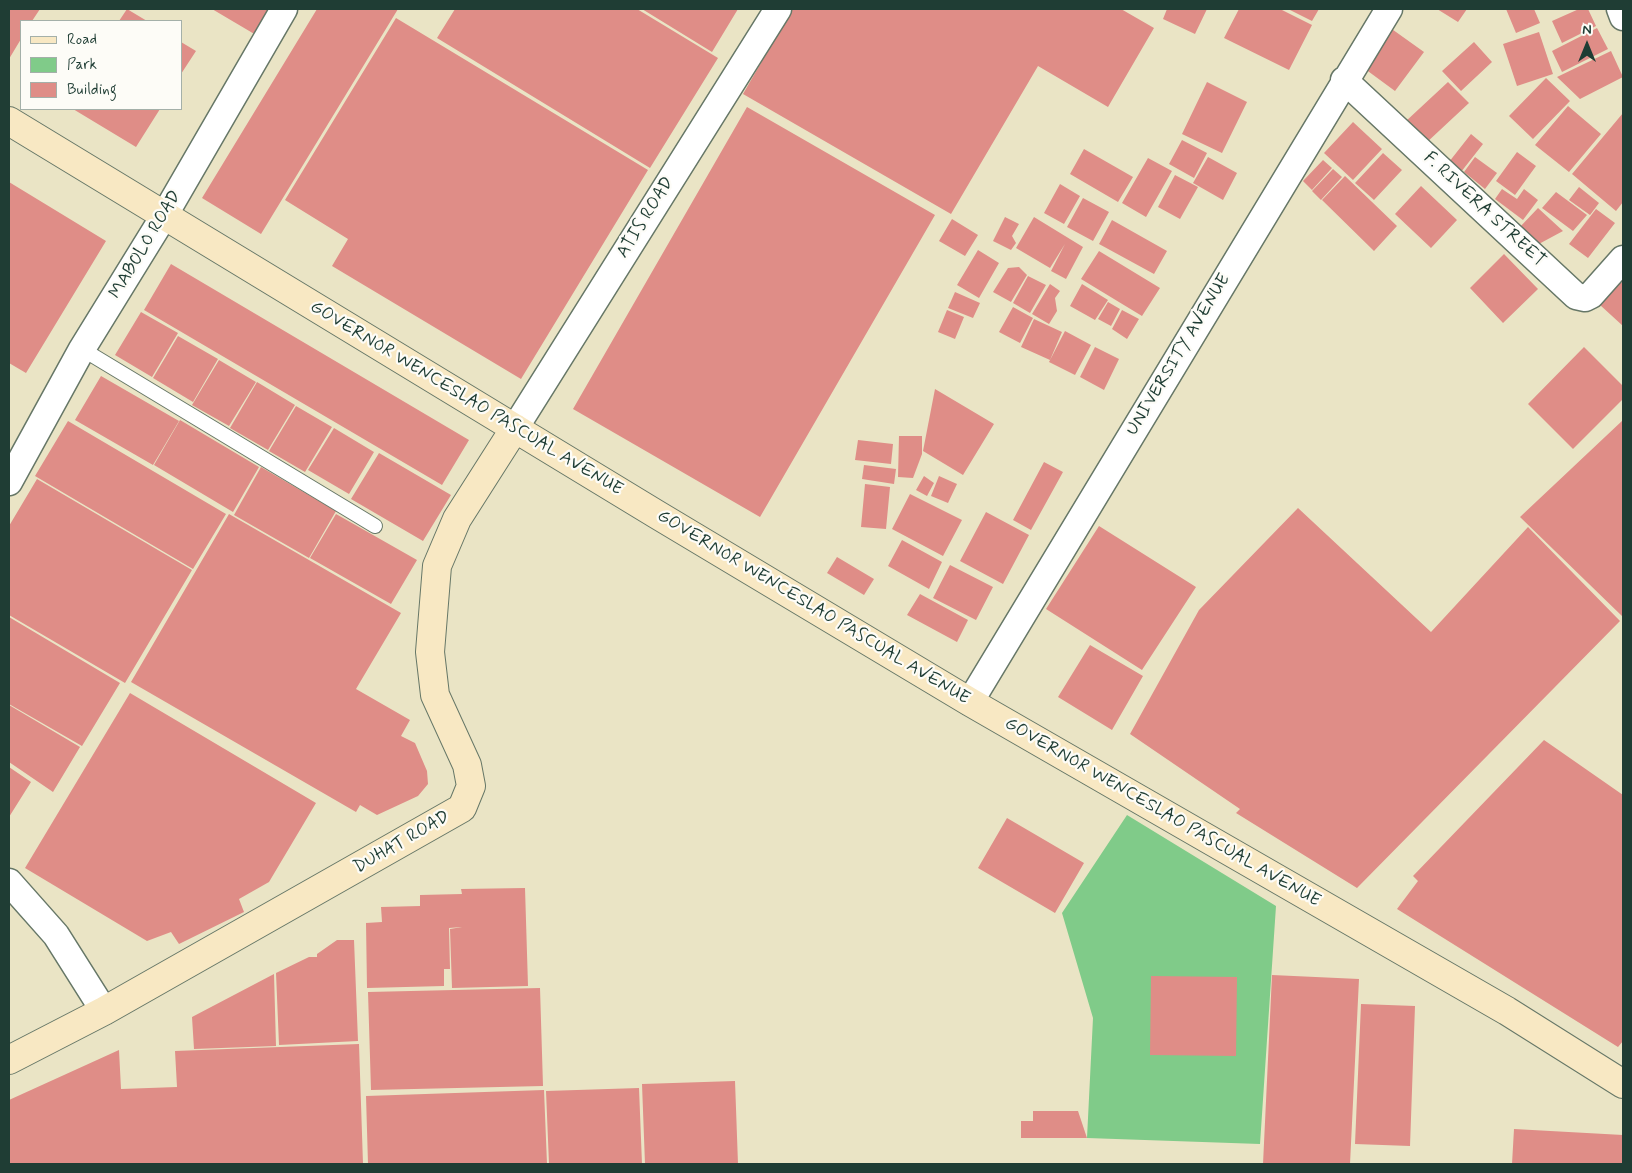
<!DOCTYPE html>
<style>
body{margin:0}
#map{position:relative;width:1632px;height:1173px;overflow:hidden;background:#eae4c5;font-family:Mynerve,sans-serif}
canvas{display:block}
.frame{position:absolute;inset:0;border:10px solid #1f3d34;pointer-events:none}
.legend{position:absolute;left:20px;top:20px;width:162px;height:90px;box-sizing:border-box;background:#fdfcf7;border:1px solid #a4b0a9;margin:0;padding:6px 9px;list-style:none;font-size:15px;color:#1f3d34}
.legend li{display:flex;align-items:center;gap:10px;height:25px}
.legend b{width:25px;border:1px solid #a4b0a9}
.north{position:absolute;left:1562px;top:20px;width:50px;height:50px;-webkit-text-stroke:4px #fdfcf7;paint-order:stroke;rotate:0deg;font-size:14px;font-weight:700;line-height:20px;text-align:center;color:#1f3d34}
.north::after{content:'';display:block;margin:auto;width:18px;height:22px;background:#1f3d34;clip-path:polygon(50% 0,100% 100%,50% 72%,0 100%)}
</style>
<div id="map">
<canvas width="1632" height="1173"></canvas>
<div class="frame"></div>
<ul class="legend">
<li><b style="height:6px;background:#f8e8c3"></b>Road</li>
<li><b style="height:14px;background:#80cb89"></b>Park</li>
<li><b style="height:14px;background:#df8d87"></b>Building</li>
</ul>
<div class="north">N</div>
</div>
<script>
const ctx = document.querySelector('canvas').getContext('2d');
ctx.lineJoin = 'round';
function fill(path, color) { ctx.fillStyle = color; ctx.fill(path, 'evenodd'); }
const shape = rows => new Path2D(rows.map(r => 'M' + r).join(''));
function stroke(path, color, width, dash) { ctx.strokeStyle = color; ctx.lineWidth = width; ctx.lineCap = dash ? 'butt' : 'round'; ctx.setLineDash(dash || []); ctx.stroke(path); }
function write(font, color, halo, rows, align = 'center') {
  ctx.font = font + ' Mynerve,sans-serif'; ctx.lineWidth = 4.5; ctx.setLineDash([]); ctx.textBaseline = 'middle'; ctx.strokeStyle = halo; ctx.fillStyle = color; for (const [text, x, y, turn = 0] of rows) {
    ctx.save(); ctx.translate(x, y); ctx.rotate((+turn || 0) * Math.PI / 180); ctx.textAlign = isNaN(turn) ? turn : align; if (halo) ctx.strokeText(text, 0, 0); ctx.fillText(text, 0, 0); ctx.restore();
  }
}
fill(shape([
 [1127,815,1276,906,1260,1144,1087,1138,1093,1018,1062,913]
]), '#80cb89');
fill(shape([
 [9,9,40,9,32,21,21,21,21,39,9,59],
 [127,9,147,21,119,21],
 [212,9,272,9,256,35],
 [317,9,398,9,261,234,202,198],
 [455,9,637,9,718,58,650,168,437,38],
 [642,9,738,9,712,52],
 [792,9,1121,9,1154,28,1108,107,1038,66,951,214,743,94],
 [1167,9,1207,9,1195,34,1163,19],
 [1239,9,1280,9,1312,25,1289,70,1224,38],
 [1288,9,1319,9,1312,21],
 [1437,9,1467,9,1458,22],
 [1506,9,1534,9,1540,23,1516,33],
 [1579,9,1588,9,1596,26,1562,43,1552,21],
 [396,18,648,170,521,379,332,266,348,239,285,200],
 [1389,27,1424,52,1395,91,1361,66],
 [1597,28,1608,49,1562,72,1552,51],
 [1539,32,1553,74,1517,86,1503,44],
 [181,42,196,51,181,74],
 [1474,42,1492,62,1461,91,1442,71],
 [1611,51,1623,77,1580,99,1557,77],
 [1546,78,1570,101,1533,139,1509,116],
 [1207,82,1247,102,1222,153,1182,134],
 [1448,82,1469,103,1425,144,1405,122],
 [1568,106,1601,134,1569,172,1535,145],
 [747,107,935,215,760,517,573,409],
 [73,109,160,109,136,147],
 [1623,113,1623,202,1616,211,1572,174],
 [1353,122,1382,149,1353,180,1324,153],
 [1471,134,1483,144,1461,172,1449,162],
 [1182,140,1207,153,1194,178,1169,164],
 [1084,149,1133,177,1118,202,1070,174],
 [1517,152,1536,166,1515,195,1496,181],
 [1383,153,1402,170,1374,200,1355,183],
 [1208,157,1237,173,1223,200,1193,183],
 [1475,157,1497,173,1485,189,1464,172],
 [1148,158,1172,171,1146,217,1122,203],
 [1323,160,1332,168,1312,190,1303,181],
 [1333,169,1342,177,1321,200,1312,191],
 [1175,175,1198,187,1180,219,1158,207],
 [1345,176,1397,226,1374,251,1322,200],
 [9,182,106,241,26,373,9,363],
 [1060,184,1080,196,1064,224,1044,213],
 [1421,186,1457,220,1431,248,1395,214],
 [1579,187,1599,203,1590,215,1569,200],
 [1502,189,1517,199,1524,189,1538,200,1523,220,1495,199],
 [1556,192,1587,215,1573,231,1542,208],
 [1083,198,1109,212,1093,241,1067,227],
 [1538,208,1563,231,1537,245,1519,228],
 [1596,209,1615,223,1588,258,1569,244],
 [1005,217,1019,224,1012,236,1016,243,1011,250,993,241],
 [1034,217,1083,247,1066,279,1051,271,1065,244,1050,268,1016,248],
 [952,219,978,235,965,256,939,241],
 [1112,220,1167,251,1154,274,1099,244],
 [978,250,999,263,979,298,957,285],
 [1099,251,1160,288,1142,316,1081,279],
 [1504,254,1538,289,1503,323,1470,288],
 [171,264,469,440,442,485,144,310],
 [1019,267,1027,275,1011,302,993,292,1008,268],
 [1028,276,1046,285,1030,313,1013,303],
 [1621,282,1623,284,1623,326,1600,305],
 [1050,284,1060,291,1055,298,1057,311,1049,324,1032,314],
 [1082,284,1108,300,1095,320,1070,306],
 [955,292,980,303,973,318,948,308],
 [1108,302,1120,309,1111,326,1098,319],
 [1013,307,1033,318,1020,343,999,332],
 [947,310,964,317,955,339,938,332],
 [1122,310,1139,319,1127,339,1112,329],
 [141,312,178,333,152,377,115,355],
 [1034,319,1062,332,1050,360,1021,347],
 [1065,331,1091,345,1075,375,1049,362],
 [178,336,218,359,193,402,153,378],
 [1095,347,1119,359,1104,390,1080,377],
 [1584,347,1623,386,1623,399,1573,449,1528,404],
 [219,360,256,382,229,426,192,405],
 [101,376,179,421,153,465,75,420],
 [257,382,295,405,268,450,230,428],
 [935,389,994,424,963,475,923,451],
 [296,406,332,427,305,472,269,451],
 [180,420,259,467,233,512,154,465],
 [1623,420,1623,617,1520,517],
 [68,421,226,514,193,569,35,476],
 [334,428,374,452,349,494,308,470],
 [899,436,922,436,922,454,913,478,898,477],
 [858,440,893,444,891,464,855,460],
 [379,453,451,495,423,541,351,499],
 [1044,462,1063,472,1031,530,1013,520],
 [864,465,896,469,894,484,862,479],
 [261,467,336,511,309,558,234,515],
 [924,476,934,483,927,496,916,490],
 [939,476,957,484,948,503,931,496],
 [37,479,192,570,125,683,9,615,9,526],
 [865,484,890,487,886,529,861,527],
 [910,494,962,520,943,556,892,529],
 [1298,508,1431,632,1528,527,1620,621,1357,888,1236,813,1240,809,1130,734,1199,610],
 [986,512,1029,535,1003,584,960,561],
 [229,514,401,613,356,689,410,720,401,736,415,743,427,771,428,784,418,796,377,815,360,805,356,812,131,682],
 [336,514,417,560,391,604,310,558],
 [1099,526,1196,587,1142,670,1046,609],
 [902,540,942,562,929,589,888,566],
 [837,557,874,579,864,595,827,573],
 [950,565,993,587,976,620,933,598],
 [920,594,968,620,957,642,907,615],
 [9,617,120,683,82,746,9,704],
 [1090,645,1143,676,1112,730,1058,697],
 [130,693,316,803,269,882,239,899,244,912,179,944,171,932,147,941,25,868],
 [9,705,80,747,53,792,9,762],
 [1544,740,1623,795,1623,1041,1618,1047,1397,909,1418,881,1413,876],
 [9,767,31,782,9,817],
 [1007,818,1084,863,1055,913,978,868],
 [525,888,528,986,452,988,450,929,462,927,449,928,450,969,444,969,444,986,367,988,366,923,382,922,381,907,420,906,420,895,462,894,461,889],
 [337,940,354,940,358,1041,279,1045,276,973,309,957,317,957,317,954],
 [274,974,276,1046,194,1049,192,1017],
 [1272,975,1359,979,1350,1164,1263,1164],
 [1151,976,1237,977,1236,1056,1150,1055],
 [540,988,543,1086,371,1090,368,992],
 [1361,1004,1415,1006,1410,1146,1355,1144],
 [359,1044,363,1164,9,1164,9,1100,119,1050,121,1089,177,1087,175,1051],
 [735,1081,738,1164,645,1164,642,1084],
 [639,1088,642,1164,549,1164,546,1091],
 [544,1090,547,1164,368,1164,366,1096],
 [1033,1111,1078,1111,1087,1138,1021,1138,1021,1121,1033,1121],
 [1514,1129,1623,1135,1622,1164,1512,1164]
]), '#df8d87');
const lane = shape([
 [82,349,375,526]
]);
const street = shape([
 [1620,9,1623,17],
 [1344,80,1576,296,1585,298,1591,295,1623,259],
 [515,428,778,9],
 [9,482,82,349,164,216,284,9],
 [970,702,1389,9],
 [9,882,56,935,104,1011]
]);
const secondary = shape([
 [9,121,656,514,970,702,1507,1011,1623,1084],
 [9,1060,104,1011,462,808,471,786,467,765,435,695,430,652,437,566,457,519,515,428]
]);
stroke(lane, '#667767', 16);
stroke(street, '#667767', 29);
stroke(secondary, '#667767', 30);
stroke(lane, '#fff', 14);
stroke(street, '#fff', 26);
stroke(secondary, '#f8e8c3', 28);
write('18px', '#1f3d34', '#fdfcf7', [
 ["F. RIVERA STREET",1484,210,43],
 ["ATIS ROAD",646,218,-58],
 ["MABOLO ROAD",146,245,-59],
 ["UNIVERSITY AVENUE",1179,355,-59],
 ["GOVERNOR WENCESLAO PASCUAL AVENUE",466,399,31],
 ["GOVERNOR WENCESLAO PASCUAL AVENUE",813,608,31],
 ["GOVERNOR WENCESLAO PASCUAL AVENUE",1162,813,30],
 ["DUHAT ROAD",402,843,-30]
]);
</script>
